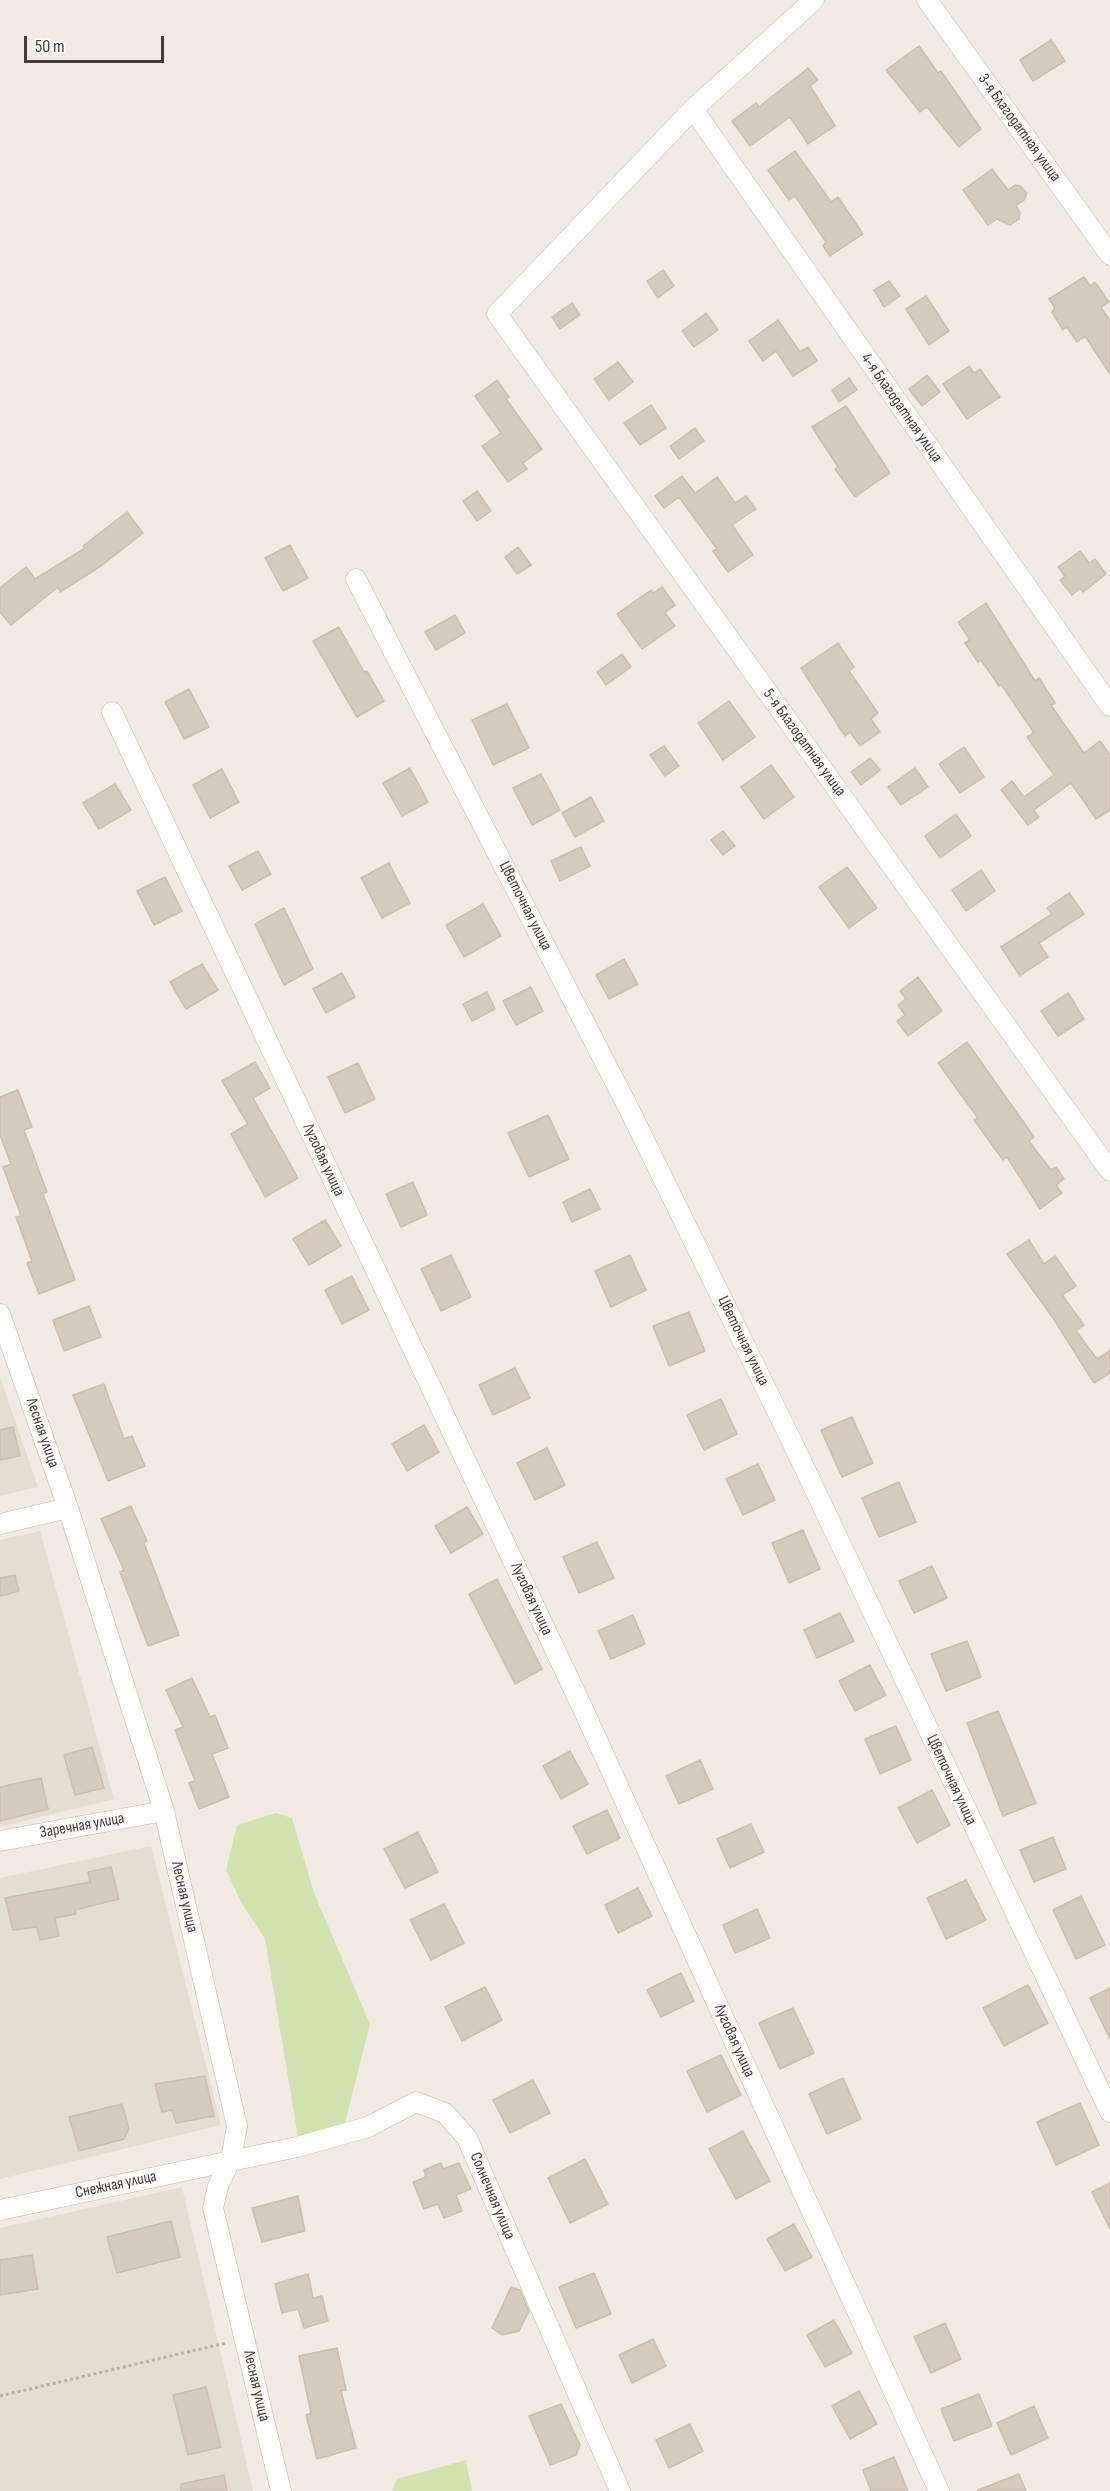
<!DOCTYPE html>
<meta charset="utf-8">
<style>
body{margin:0}
#map{position:relative;width:1110px;height:2491px;overflow:hidden;background:#f1ebe4;font-family:"Sofia Sans Condensed",sans-serif}
canvas{display:block}
.scale{position:absolute;left:24px;top:36px;width:140px;height:27px;box-sizing:border-box;border:3px solid #423b34;border-top:0;padding-left:8px;font-size:18px;line-height:21px;white-space:nowrap;color:#423b34;-webkit-text-stroke:4px #fff;paint-order:stroke}
</style>
<div id="map">
<canvas width="1110" height="2491"></canvas>
<div class="scale">50 m</div>
</div>
<script>
const ctx = document.querySelector('canvas').getContext('2d');
ctx.lineJoin = 'round';
function fill(path, color) { ctx.fillStyle = color; ctx.fill(path, 'evenodd'); }
const shape = rows => new Path2D(rows.map(r => 'M' + r).join(''));
function stroke(path, color, width, dash) { ctx.strokeStyle = color; ctx.lineWidth = width; ctx.lineCap = dash ? 'butt' : 'round'; ctx.setLineDash(dash || []); ctx.stroke(path); }
function write(font, color, halo, rows, align = 'center') {
  ctx.font = font + ' "Sofia Sans Condensed",sans-serif'; ctx.lineWidth = 4.5; ctx.setLineDash([]); ctx.textBaseline = 'middle'; ctx.strokeStyle = halo; ctx.fillStyle = color; for (const [text, x, y, turn = 0] of rows) {
    ctx.save(); ctx.translate(x, y); ctx.rotate((+turn || 0) * Math.PI / 180); ctx.textAlign = isNaN(turn) ? turn : align; if (halo) ctx.strokeText(text, 0, 0); ctx.fillText(text, 0, 0); ctx.restore();
  }
}
fill(shape([
 [0,1377,38,1487,0,1496],
 [40,1531,114,1799,0,1827,0,1540],
 [151,1846,221,2125,0,2179,0,1878],
 [182,2187,253,2491,0,2491,0,2228]
]), '#e4ddd2');
fill(shape([
 [276,1813,292,1818,314,1893,370,2024,345,2122,298,2137,265,1939,242,1904,226,1870,237,1825],
 [466,2460,472,2491,392,2491,397,2479]
]), '#d1e2af');
const building = shape([
 [1051,40,1065,61,1033,81,1020,60,1051,40],
 [919,46,938,73,941,71,981,129,959,147,927,107,920,112,886,70,919,46],
 [808,68,818,80,810,86,835,126,808,144,790,117,750,146,732,121,756,103,759,107,808,68],
 [795,151,831,202,838,197,863,234,830,256,823,246,826,242,795,196,789,200,768,170,795,151],
 [992,169,1008,190,1015,185,1020,186,1027,193,1024,200,1016,205,1020,213,1019,219,1010,225,997,219,988,225,963,190,992,169],
 [663,270,674,286,658,298,647,281,663,270],
 [1084,277,1090,286,1095,282,1109,302,1101,307,1110,321,1110,374,1085,336,1077,342,1067,327,1063,330,1052,312,1055,308,1049,299,1084,277],
 [889,281,900,296,884,307,874,290,889,281],
 [926,296,949,331,929,345,906,309,926,296],
 [572,303,580,315,560,329,552,317,572,303],
 [706,313,718,330,694,347,682,331,706,313],
 [778,320,800,352,808,347,817,361,793,376,776,351,763,361,749,341,778,320],
 [618,362,633,382,609,400,594,379,618,362],
 [969,366,974,373,980,369,1000,397,967,419,943,384,969,366],
 [927,375,940,392,922,406,909,389,927,375],
 [849,378,857,390,839,402,832,390,849,378],
 [497,380,509,397,506,399,542,449,523,463,527,469,508,482,482,446,501,433,475,396,497,380],
 [651,405,666,428,640,445,624,423,651,405],
 [846,406,890,473,855,497,835,469,838,467,812,427,846,406],
 [695,428,704,441,679,459,670,446,695,428],
 [682,476,695,493,717,477,735,503,746,496,756,509,732,525,753,555,728,572,713,551,717,549,679,497,664,508,655,496,682,476],
 [477,491,491,511,477,521,463,501,477,491],
 [127,512,143,533,101,566,60,592,58,587,11,625,0,612,0,588,26,567,35,579,85,548,83,546,127,512],
 [290,545,308,578,283,591,265,558,290,545],
 [518,547,531,565,517,574,505,557,518,547],
 [1080,551,1089,563,1095,559,1106,574,1083,592,1080,588,1072,595,1060,580,1065,576,1058,567,1080,551],
 [662,587,675,605,665,613,675,626,642,649,617,614,651,590,653,593,662,587],
 [986,603,1035,681,1039,678,1055,703,1051,705,1084,753,1100,741,1110,755,1110,810,1096,819,1071,783,1034,810,1039,817,1028,825,1001,790,1012,781,1024,797,1054,775,1027,737,1034,733,1001,684,999,686,981,660,978,662,965,643,970,640,958,622,986,603],
 [455,615,465,633,436,650,425,632,455,615],
 [339,627,364,672,367,671,384,701,357,717,313,641,339,627],
 [838,643,854,667,849,671,878,713,871,719,880,732,860,746,850,732,845,736,801,668,838,643],
 [622,654,631,667,606,685,597,672,622,654],
 [189,689,209,727,184,739,165,702,189,689],
 [729,701,755,737,723,760,698,723,729,701],
 [507,704,529,748,493,765,472,720,507,704],
 [664,746,679,766,665,776,650,755,664,746],
 [964,747,984,777,960,793,939,764,964,747],
 [870,758,880,770,861,785,851,772,870,758],
 [771,765,794,797,764,819,741,787,771,765],
 [410,768,428,802,402,816,383,783,410,768],
 [915,768,928,787,901,805,888,787,915,768],
 [222,769,239,802,210,818,193,785,222,769],
 [541,774,560,810,532,825,513,788,541,774],
 [115,784,131,810,99,829,83,803,115,784],
 [591,797,604,821,575,837,562,813,591,797],
 [956,814,971,836,940,858,925,836,956,814],
 [723,831,735,846,723,855,711,840,723,831],
 [581,847,590,866,560,881,551,861,581,847],
 [258,851,271,874,242,890,229,866,258,851],
 [389,863,410,903,382,918,361,878,389,863],
 [847,867,877,908,849,928,819,887,847,867],
 [981,870,995,891,966,911,952,890,981,870],
 [165,877,182,911,154,925,137,891,165,877],
 [1069,893,1084,914,1039,943,1048,957,1020,976,1001,947,1052,914,1047,908,1069,893],
 [483,904,501,936,464,957,446,925,483,904],
 [284,908,313,969,284,985,255,924,284,908],
 [624,959,638,984,609,999,596,975,624,959],
 [202,964,218,990,186,1009,170,982,202,964],
 [342,973,355,997,326,1013,313,989,342,973],
 [918,977,942,1011,908,1036,897,1021,905,1015,898,1005,906,999,900,991,918,977],
 [531,987,543,1011,516,1025,503,1001,531,987],
 [487,992,495,1009,472,1021,463,1004,487,992],
 [1068,993,1084,1019,1058,1036,1041,1011,1068,993],
 [967,1042,1034,1137,1029,1141,1051,1170,1056,1167,1064,1179,1056,1185,1062,1193,1040,1209,1007,1157,1003,1160,974,1120,978,1118,938,1063,967,1042],
 [255,1062,270,1088,253,1098,298,1178,265,1197,231,1134,248,1124,222,1081,255,1062],
 [358,1063,375,1099,345,1113,328,1077,358,1063],
 [18,1090,32,1127,24,1130,47,1192,43,1194,75,1280,39,1294,27,1263,32,1261,16,1217,21,1216,3,1167,11,1164,0,1135,0,1097,18,1090],
 [548,1115,569,1159,529,1177,508,1133,548,1115],
 [413,1182,427,1215,401,1227,386,1194,413,1182],
 [590,1189,600,1209,572,1222,563,1202,590,1189],
 [325,1220,341,1246,309,1265,293,1239,325,1220],
 [1029,1240,1044,1264,1055,1256,1076,1286,1062,1295,1084,1325,1076,1331,1097,1359,1110,1351,1110,1373,1094,1383,1053,1318,1007,1254,1029,1240],
 [451,1255,471,1297,441,1311,421,1269,451,1255],
 [630,1255,646,1290,611,1307,595,1271,630,1255],
 [352,1276,369,1310,342,1324,325,1290,352,1276],
 [89,1306,101,1337,64,1351,53,1320,89,1306],
 [689,1312,705,1351,669,1366,653,1326,689,1312],
 [515,1368,530,1398,493,1415,479,1385,515,1368],
 [104,1384,124,1439,132,1436,145,1466,108,1481,73,1395,104,1384],
 [721,1399,737,1434,704,1450,687,1415,721,1399],
 [852,1417,873,1463,842,1477,821,1430,852,1417],
 [424,1425,439,1452,407,1471,392,1444,424,1425],
 [13,1427,20,1456,0,1460,0,1430,13,1427],
 [547,1448,565,1485,535,1500,517,1463,547,1448],
 [758,1464,775,1500,743,1515,726,1479,758,1464],
 [899,1482,916,1522,879,1537,862,1498,899,1482],
 [131,1506,147,1541,144,1543,179,1635,148,1646,120,1572,124,1570,101,1519,131,1506],
 [467,1507,483,1534,451,1553,435,1526,467,1507],
 [803,1530,820,1569,789,1583,772,1543,803,1530],
 [597,1542,614,1578,579,1593,563,1557,597,1542],
 [932,1566,947,1598,914,1613,899,1581,932,1566],
 [15,1575,19,1591,0,1596,0,1578,15,1575],
 [497,1579,542,1669,515,1684,469,1594,497,1579],
 [840,1613,854,1641,817,1658,804,1630,840,1613],
 [633,1615,645,1644,611,1659,598,1631,633,1615],
 [967,1641,981,1677,946,1691,931,1654,967,1641],
 [870,1665,886,1695,855,1711,839,1681,870,1665],
 [192,1678,210,1717,215,1715,228,1748,212,1754,229,1797,199,1809,189,1783,195,1781,175,1730,183,1727,166,1690,192,1678],
 [998,1711,1036,1803,1003,1816,967,1723,998,1711],
 [896,1726,911,1760,880,1774,865,1739,896,1726],
 [92,1747,104,1788,75,1795,64,1755,92,1747],
 [570,1751,588,1784,561,1799,543,1766,570,1751],
 [700,1760,713,1789,679,1804,666,1776,700,1760],
 [41,1778,48,1809,0,1821,0,1787,41,1778],
 [932,1790,950,1825,917,1843,898,1808,932,1790],
 [607,1810,620,1838,587,1854,573,1826,607,1810],
 [751,1824,764,1852,730,1868,717,1839,751,1824],
 [418,1832,438,1872,405,1888,384,1849,418,1832],
 [1053,1837,1066,1869,1034,1882,1020,1850,1053,1837],
 [111,1867,119,1899,75,1910,76,1914,55,1918,59,1936,40,1940,37,1927,13,1930,5,1898,90,1882,88,1872,111,1867],
 [966,1880,986,1920,946,1939,927,1898,966,1880],
 [638,1888,652,1916,618,1933,605,1905,638,1888],
 [1081,1896,1105,1945,1076,1959,1053,1910,1081,1896],
 [444,1904,464,1943,431,1960,410,1920,444,1904],
 [757,1909,770,1938,735,1953,723,1925,757,1909],
 [681,1973,694,2001,661,2017,647,1990,681,1973],
 [1028,1985,1048,2023,1004,2046,983,2008,1028,1985],
 [485,1987,502,2020,462,2041,445,2007,485,1987],
 [1110,1988,1110,2039,1090,1998,1110,1988],
 [793,2008,814,2053,780,2069,759,2023,793,2008],
 [721,2055,741,2095,707,2112,687,2071,721,2055],
 [205,2076,214,2116,176,2123,172,2110,162,2112,155,2084,205,2076],
 [843,2078,861,2119,827,2134,809,2094,843,2078],
 [533,2080,550,2113,510,2133,493,2100,533,2080],
 [1080,2103,1099,2145,1056,2165,1037,2122,1080,2103],
 [122,2104,129,2129,124,2139,79,2151,69,2117,122,2104],
 [743,2131,770,2181,736,2199,709,2149,743,2131],
 [585,2159,608,2204,570,2223,548,2178,585,2159],
 [441,2163,443,2169,459,2163,471,2189,456,2195,462,2211,444,2218,438,2204,424,2209,413,2182,426,2177,424,2170,441,2163],
 [1110,2183,1110,2229,1092,2192,1110,2183],
 [298,2196,305,2231,262,2242,252,2208,298,2196],
 [171,2221,180,2257,117,2273,107,2237,171,2221],
 [794,2224,812,2257,785,2271,767,2239,794,2224],
 [32,2255,38,2289,0,2295,0,2260,32,2255],
 [594,2273,611,2314,576,2328,559,2287,594,2273],
 [308,2274,313,2298,322,2296,328,2321,304,2328,298,2309,282,2313,275,2284,308,2274],
 [511,2287,520,2290,529,2311,519,2331,502,2335,492,2328,511,2287],
 [834,2320,852,2353,825,2367,807,2335,834,2320],
 [945,2323,961,2359,931,2373,914,2337,945,2323],
 [653,2339,666,2366,632,2383,619,2355,653,2339],
 [337,2348,346,2390,341,2391,356,2448,317,2459,306,2415,311,2413,299,2356,337,2348],
 [206,2387,221,2447,188,2455,173,2395,206,2387],
 [859,2391,877,2424,850,2439,832,2406,859,2391],
 [979,2394,992,2426,954,2441,941,2409,979,2394],
 [561,2404,580,2445,576,2455,550,2465,529,2416,561,2404],
 [1034,2406,1048,2438,1011,2455,997,2423,1034,2406],
 [690,2424,703,2451,669,2468,656,2440,690,2424],
 [894,2457,908,2491,871,2491,863,2470,894,2457],
 [1019,2474,1026,2491,978,2491,978,2490,1019,2474],
 [224,2475,227,2491,181,2491,181,2484,224,2475]
]);
fill(building, '#d4c9bd');
stroke(building, '#cbbdae', 1.5);
const minor = shape([
 [814,0,693,109,497,314,1110,1171],
 [927,0,1110,255],
 [693,109,1110,706],
 [356,579,629,1109,795,1448,1110,2112],
 [112,712,583,1709,939,2491],
 [0,1314,68,1508,164,1811,237,2126,231,2159,218,2186,213,2208,281,2491],
 [0,1524,68,1508],
 [0,1841,164,1811],
 [0,2210,297,2147,368,2127,416,2102,445,2113,467,2138,620,2491]
]);
stroke(minor, '#beb5aa', 21);
stroke(shape([
 [0,2396,226,2343]
]), '#bcac9a', 3, [3, 3]);
stroke(minor, '#fff', 20);
write('16px', '#423b34', '#fff', [
 ["3-я Благодатная улица",1019,128,54],
 ["4-я Благодатная улица",901,408,55],
 ["5-я Благодатная улица",804,743,54],
 ["Цветочная улица",525,906,63],
 ["Луговая улица",323,1160,65],
 ["Цветочная улица",743,1341,64],
 ["Лесная улица",42,1433,71],
 ["Луговая улица",531,1599,65],
 ["Цветочная улица",951,1780,65],
 ["Заречная улица",82,1826,-10],
 ["Лесная улица",184,1897,77],
 ["Луговая улица",734,2041,66],
 ["Снежная улица",116,2185,-12],
 ["Солнечная улица",492,2196,67],
 ["Лесная улица",256,2386,77]
]);
</script>
